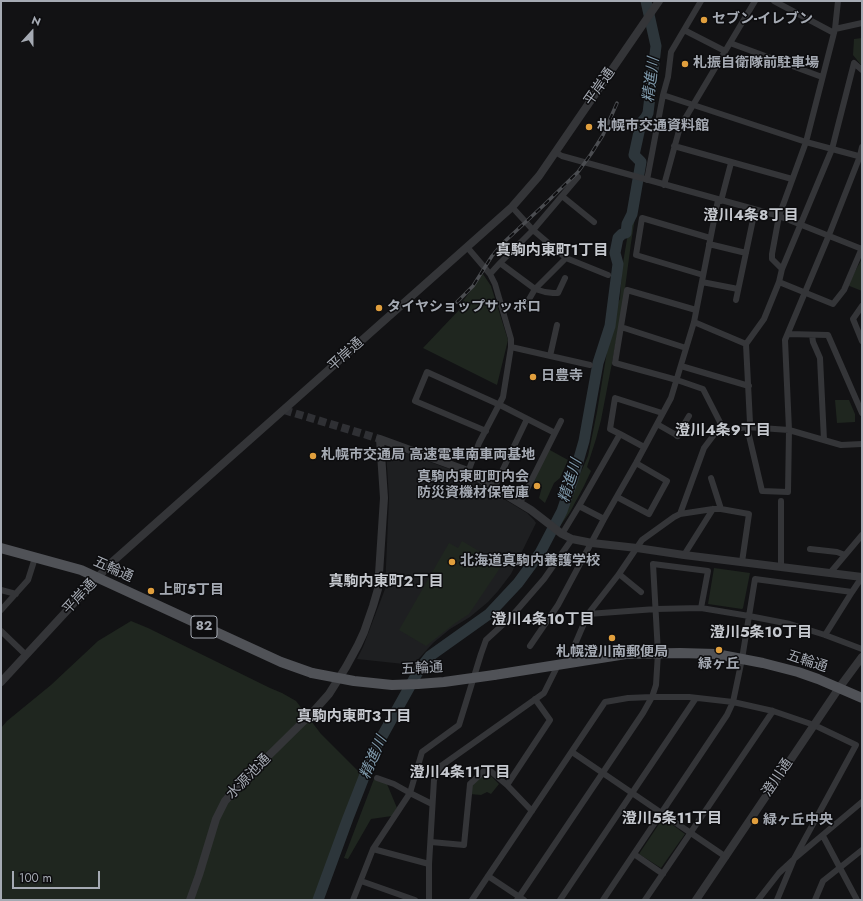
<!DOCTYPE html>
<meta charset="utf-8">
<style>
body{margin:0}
#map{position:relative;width:863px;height:901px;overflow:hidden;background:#121214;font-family:Jost,sans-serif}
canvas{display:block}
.frame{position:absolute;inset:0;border:2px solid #a5aab3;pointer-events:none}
.north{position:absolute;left:12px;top:12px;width:40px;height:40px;-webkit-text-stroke:3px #0d0d0f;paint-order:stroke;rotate:21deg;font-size:11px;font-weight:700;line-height:16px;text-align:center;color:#a5aab3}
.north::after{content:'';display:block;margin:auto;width:14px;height:18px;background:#a5aab3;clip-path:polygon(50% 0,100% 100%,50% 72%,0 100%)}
.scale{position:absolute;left:12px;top:871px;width:88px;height:18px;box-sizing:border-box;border:2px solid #a5aab3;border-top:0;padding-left:5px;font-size:12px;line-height:14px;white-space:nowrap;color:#a5aab3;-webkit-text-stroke:3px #0d0d0f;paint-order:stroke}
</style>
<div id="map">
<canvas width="863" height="901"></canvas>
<div class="frame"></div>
<div class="north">N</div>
<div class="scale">100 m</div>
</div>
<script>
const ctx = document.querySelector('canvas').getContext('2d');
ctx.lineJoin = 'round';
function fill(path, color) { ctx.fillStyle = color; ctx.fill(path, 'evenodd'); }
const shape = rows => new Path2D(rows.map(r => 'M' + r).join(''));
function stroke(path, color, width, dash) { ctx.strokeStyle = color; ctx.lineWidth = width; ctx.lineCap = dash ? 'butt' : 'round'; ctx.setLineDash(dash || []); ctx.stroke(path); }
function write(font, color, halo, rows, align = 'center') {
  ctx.font = font + ' Jost,"Noto Sans JP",sans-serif'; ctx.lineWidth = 3; ctx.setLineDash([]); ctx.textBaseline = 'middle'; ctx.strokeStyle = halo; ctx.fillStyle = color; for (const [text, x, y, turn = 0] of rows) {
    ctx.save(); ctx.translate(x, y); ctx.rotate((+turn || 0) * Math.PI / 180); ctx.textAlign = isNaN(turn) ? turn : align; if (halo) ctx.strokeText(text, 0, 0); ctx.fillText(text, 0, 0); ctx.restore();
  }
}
fill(shape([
 [389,447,463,474,527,513,534,520,536,523,511,574,498,591,488,602,470,617,450,629,433,643,413,665,357,659,363,647,385,589,389,498,386,450]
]), '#1e1f21');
fill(shape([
 [862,38,862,66,853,55,854,39],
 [637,179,642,180,637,205,631,243,622,311,601,420,596,439,587,467,591,471,584,486,570,512,560,526,558,524,588,456,597,412,614,309,620,299,622,269],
 [862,259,862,291,847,285],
 [483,274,491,286,508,340,497,385,423,348,459,310,463,301],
 [835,400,849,400,855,414,855,422,837,423],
 [548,449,568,460,560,478,554,483,545,503,539,498,542,487,531,482],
 [462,541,502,565,469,614,454,624,426,646,399,630,449,543,458,548],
 [714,568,750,573,743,608,742,609,708,604],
 [131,621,148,628,270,688,282,693,296,701,321,734,362,775,316,900,1,900,1,728,7,721,51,685,98,641],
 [484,773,490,775,499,784,491,794,487,792,481,795,470,794,472,785],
 [374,779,387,784,397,808,392,816,371,819,348,859,344,858],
 [663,818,685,834,661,868,639,854]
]), '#1f261f');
stroke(shape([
 [318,900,348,818,375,749,419,670,430,656,489,614,518,583,540,553,562,511,573,479,584,441,598,363,610,326,618,264,615,253,618,238,622,234,626,233,627,224,632,214,641,162,634,155,641,123,646,117,648,113,656,46,646,1]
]), '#2d363b', 11);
stroke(shape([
 [284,410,380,439]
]), '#2f3034', 8, [8, 4]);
stroke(shape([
 [774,1,834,33],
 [835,29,862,23],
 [684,30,725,51],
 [730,43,822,77],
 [862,70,854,63,832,149,782,269,779,282,764,319,746,344,750,423,747,427,762,491,788,492,789,430,785,340,829,235,860,156,862,147],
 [663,95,668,77,671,52,701,1],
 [674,146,792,179],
 [555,152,562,156,779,216,862,249],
 [647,180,663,95,806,142,862,157],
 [664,185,680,127,755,1],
 [562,196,594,222],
 [721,201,731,163],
 [512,207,533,230,566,258,535,289,524,308],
 [709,244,746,253],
 [467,247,490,274,495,284,511,339,511,347,503,397,479,443,468,472],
 [566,258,608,275],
 [500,263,533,230,578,177],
 [782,269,772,259,772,254,779,216,806,142,835,29,838,1],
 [490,274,500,263,535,289,545,292,553,293,558,293,565,278],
 [703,275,636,255,642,218,710,238],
 [702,282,738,289],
 [779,282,833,304,844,290,862,248],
 [736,300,755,210],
 [862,306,853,319,862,341],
 [696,310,627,290,615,363,677,380,703,389,724,430],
 [694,322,746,344],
 [621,327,686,348],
 [788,334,828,335,862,413],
 [812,335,813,342,820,358,824,440],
 [511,347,590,365],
 [550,356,557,325],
 [681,366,749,386],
 [657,424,678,436],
 [486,431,415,401,427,372,500,405,555,433,520,503],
 [555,433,561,421],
 [620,434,644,447],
 [677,436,689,416],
 [711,478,721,509],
 [494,488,527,419],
 [617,497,649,514,667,481,636,463],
 [579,506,604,519],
 [680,514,704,448,716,432,747,427,789,430,841,445,862,444],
 [562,534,579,506,620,434,610,429,615,398,662,413],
 [810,549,837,552,845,555],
 [684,555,713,509],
 [781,566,781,501],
 [830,573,862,535],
 [619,574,641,592],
 [1,590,16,594],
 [852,592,862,577],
 [1,610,28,580,35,558],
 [588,614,656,609,701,608,749,616,790,624,825,635,862,649],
 [1,631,26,655],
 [530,646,558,605,604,519,636,463,671,398,694,322,718,200],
 [567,663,588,614,619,574,642,540,674,517,680,514,713,509,721,509,749,514,742,562],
 [572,752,726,857],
 [377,778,394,784,410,793,432,804],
 [507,785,550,720,535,699],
 [823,836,857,900],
 [431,842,464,845,470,784,487,768,507,785,532,811],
 [373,849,429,864],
 [634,854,663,874],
 [488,876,524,900],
 [361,881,415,900],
 [353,900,373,849,410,793,422,752,459,725,481,654,486,640,511,617,544,579,572,539],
 [429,900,429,864,434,780,441,766,544,693,558,665],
 [472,900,605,702,628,698,652,697,689,697,733,702,773,711,814,725,856,745,794,859,779,873,758,900],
 [517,900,643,713,652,697,656,685,658,653,653,564,708,571,701,608],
 [560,900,696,698],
 [603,900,727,715,733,702,742,659,749,616,755,579,852,592,825,635],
 [645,900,773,711],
 [777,900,794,859,862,802],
 [815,900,823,881,862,850]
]), '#343538', 6);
stroke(shape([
 [1,682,111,563,512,207,539,176,659,1],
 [190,900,199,875,216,819,225,801,244,780,313,712,329,694,346,667,358,645,364,632,373,606,378,589,384,498,380,439,465,470,531,510,562,534,572,539,592,543,637,548,684,555,862,577],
 [696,900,839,688,862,657]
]), '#343538', 8);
stroke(shape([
 [1,548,81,570,281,662,312,673],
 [494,675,626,654,680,653,716,654,763,663,798,672,818,679,862,698]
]), '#505257', 10);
const rail = shape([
 [457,302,473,286,492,256,502,244,545,204,578,172,591,154,603,135,617,103]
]);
stroke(rail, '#4b4d51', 3.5);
stroke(rail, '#0d0d0f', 2, [6]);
stroke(shape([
 [312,673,354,681,392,685,418,684,444,682,494,675]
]), '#505257', 10);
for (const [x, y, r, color] of [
 [704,20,4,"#e19f3d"],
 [685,64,4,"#e19f3d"],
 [589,127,4,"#e19f3d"],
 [379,308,4,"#e19f3d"],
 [533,377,4,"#e19f3d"],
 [313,456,4,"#e19f3d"],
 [537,486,4,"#e19f3d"],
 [452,562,4,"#e19f3d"],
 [151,591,4,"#e19f3d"],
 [612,638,4,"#e19f3d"],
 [719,650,4,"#e19f3d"],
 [755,821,4,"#e19f3d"]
]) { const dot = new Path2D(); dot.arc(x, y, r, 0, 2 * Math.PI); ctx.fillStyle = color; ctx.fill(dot); stroke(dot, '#0d0d0f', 1.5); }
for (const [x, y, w] of [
 [204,627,26]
]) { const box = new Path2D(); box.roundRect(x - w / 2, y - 11, w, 22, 3); ctx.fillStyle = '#0d0d0f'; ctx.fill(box); stroke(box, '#a5aab3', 1); }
write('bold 13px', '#a5aab3', null, [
 ["82",204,627]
]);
write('bold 14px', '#a5aab3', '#0d0d0f', [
 ["セブン-イレブン",712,20],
 ["札振自衛隊前駐車場",693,64],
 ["札幌市交通資料館",597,127],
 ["タイヤショップサッポロ",387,308],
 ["日豊寺",541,377],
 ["札幌市交通局 高速電車南車両基地",321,456],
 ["真駒内東町町内会",529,478,"right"],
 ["防災資機材保管庫",529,494,"right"],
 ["北海道真駒内養護学校",460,562],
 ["上町5丁目",159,591],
 ["札幌澄川南郵便局",612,653,"center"],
 ["緑ヶ丘",719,665,"center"],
 ["緑ヶ丘中央",763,821]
], 'left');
write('14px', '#a5aab3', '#0d0d0f', [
 ["平岸通",600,87,-55],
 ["平岸通",346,355,-42],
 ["五輪通",113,570,24],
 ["平岸通",80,597,-47],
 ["五輪通",807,662,18],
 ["五輪通",422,669,-3],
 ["水源池通",249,777,-46],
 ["澄川通",778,778,-56]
]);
write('italic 15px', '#7f99ab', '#0d0d0f', [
 ["精進川",652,80,-83],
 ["精進川",571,481,-73],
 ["精進川",374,758,-66]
]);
write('bold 15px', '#c6c9cf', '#0d0d0f', [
 ["澄川4条8丁目",751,216],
 ["真駒内東町1丁目",552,251],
 ["澄川4条9丁目",723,431],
 ["真駒内東町2丁目",386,582],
 ["澄川4条10丁目",543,620],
 ["澄川5条10丁目",761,633],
 ["真駒内東町3丁目",354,717],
 ["澄川4条11丁目",460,773],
 ["澄川5条11丁目",672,819]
]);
</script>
